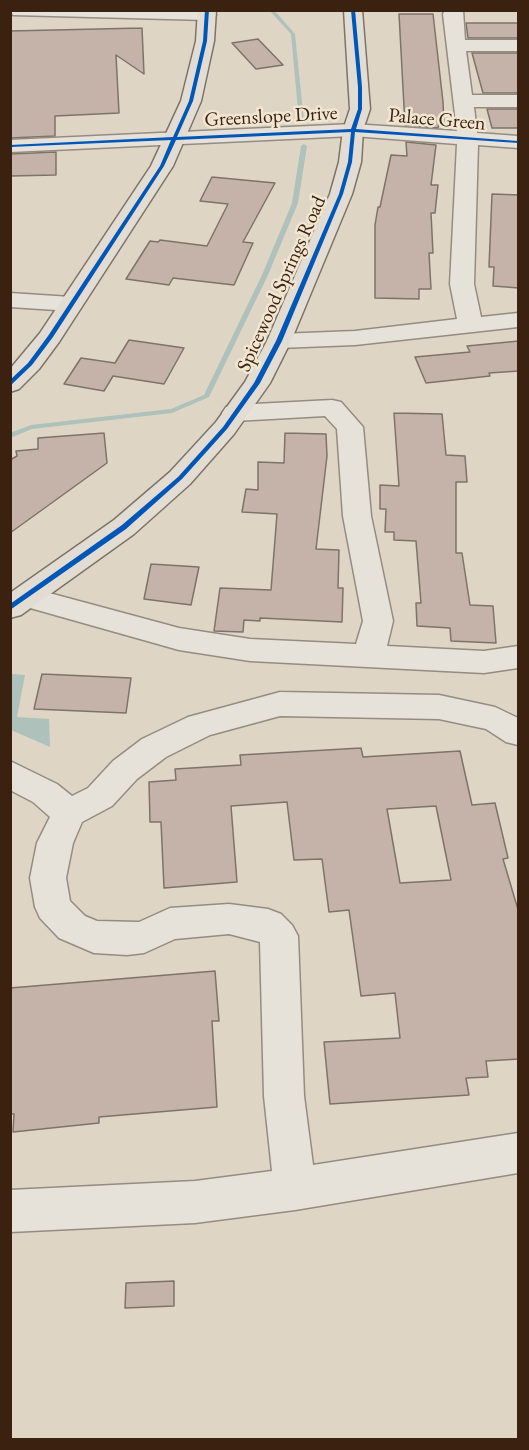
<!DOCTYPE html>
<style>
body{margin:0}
#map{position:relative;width:529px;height:1450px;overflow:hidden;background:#dfd5c5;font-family:"EB Garamond",serif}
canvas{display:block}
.frame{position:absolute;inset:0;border:12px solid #3b2110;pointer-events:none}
</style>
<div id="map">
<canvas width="529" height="1450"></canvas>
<div class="frame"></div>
</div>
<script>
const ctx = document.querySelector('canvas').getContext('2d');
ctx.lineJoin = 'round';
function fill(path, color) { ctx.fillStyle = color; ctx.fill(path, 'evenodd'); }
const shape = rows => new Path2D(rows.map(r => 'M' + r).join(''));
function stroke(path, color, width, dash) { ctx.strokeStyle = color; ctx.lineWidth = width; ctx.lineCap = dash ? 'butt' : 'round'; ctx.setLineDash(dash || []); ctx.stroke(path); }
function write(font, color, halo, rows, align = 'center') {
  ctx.font = font + ' "EB Garamond",serif'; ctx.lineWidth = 5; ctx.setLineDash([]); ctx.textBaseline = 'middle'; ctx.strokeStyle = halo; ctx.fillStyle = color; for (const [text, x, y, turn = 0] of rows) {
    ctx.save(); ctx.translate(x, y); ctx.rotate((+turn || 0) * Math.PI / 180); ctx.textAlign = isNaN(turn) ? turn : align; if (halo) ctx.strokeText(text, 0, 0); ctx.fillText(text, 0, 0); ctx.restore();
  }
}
fill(shape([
 [11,674,25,675,17,717,49,719,50,747,11,730]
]), '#aec1ba');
fill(shape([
 [269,10,274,10,295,34,304,122,299,121,291,34,269,10],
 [304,144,307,146,298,203,268,275,209,397,172,413,32,429,10,438,10,433,31,425,171,409,204,395,262,275,292,203,301,146,304,144]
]), '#aec1ba');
const building = shape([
 [399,14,433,14,443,102,444,124,439,124,438,128,405,125,399,14],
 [466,23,519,23,519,38,468,38,466,23],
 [142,28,144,74,116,55,119,113,55,116,55,136,10,138,10,31,142,28],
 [258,39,283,65,256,69,232,43,258,39],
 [472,53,519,53,519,93,483,93,472,53],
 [487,109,519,109,519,128,492,128,487,109],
 [406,142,436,145,431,185,438,185,435,213,431,213,433,253,429,253,431,289,419,289,419,299,375,298,375,225,378,207,380,207,391,155,407,156,406,142],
 [56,152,56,175,10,176,10,154,56,152],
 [212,177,275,183,243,242,253,243,234,285,173,278,169,285,126,279,150,241,158,242,160,240,207,246,228,204,200,201,212,177],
 [492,194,519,195,519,288,493,286,494,267,489,267,492,194],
 [129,340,184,348,164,384,113,376,104,391,64,384,81,358,115,363,129,340],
 [519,341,519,371,489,373,490,376,426,383,415,357,470,352,467,346,519,341],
 [394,413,442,414,446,455,465,456,467,482,456,482,456,553,462,553,470,605,493,606,496,643,451,641,450,628,417,626,416,603,421,603,416,541,394,540,394,532,385,532,386,509,380,509,380,485,399,486,394,413],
 [104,433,107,463,10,533,10,460,17,456,16,451,38,449,38,438,104,433],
 [285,433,326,434,327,456,316,549,339,550,338,588,343,588,342,622,260,618,260,621,244,620,243,632,214,631,220,588,271,590,277,514,242,512,246,489,258,490,258,462,284,463,285,433],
 [151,564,199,567,191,605,144,599,151,564],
 [42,674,131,678,126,713,34,709,42,674],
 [361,748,363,757,460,751,472,805,495,803,508,858,503,859,519,913,519,1059,486,1061,488,1077,466,1078,469,1095,330,1104,324,1042,400,1038,395,993,361,996,349,910,329,912,322,859,294,860,287,802,231,806,237,882,164,888,161,822,150,822,149,782,176,780,175,769,241,765,240,755,361,748],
 [436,806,451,880,400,883,387,809,436,806],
 [215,971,219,1021,212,1021,217,1107,99,1117,99,1123,13,1132,14,1114,10,1114,10,988,215,971],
 [174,1281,174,1306,125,1308,126,1283,174,1281]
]);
fill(building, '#c5b2a8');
stroke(building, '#7d7469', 1.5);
const minor = shape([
 [10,10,211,10,216,15,207,20,13,15,10,10],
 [445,10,463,10,465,40,518,40,518,51,466,51,472,95,518,95,518,107,474,107,477,133,518,136,518,148,478,145,474,284,481,317,518,313,518,327,355,345,279,348,270,346,267,341,270,336,279,334,355,331,457,319,450,284,457,144,353,136,10,152,10,140,353,124,457,131,443,14,445,10],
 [10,293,71,297,80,299,83,304,80,309,71,311,10,307,10,293],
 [332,400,341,402,363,427,371,516,393,621,387,646,484,651,518,646,518,668,484,673,250,661,179,650,16,604,12,597,16,590,27,587,179,628,250,639,356,644,363,621,343,516,337,429,325,416,235,421,226,419,222,413,226,407,235,405,332,400],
 [280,692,439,695,495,707,518,718,518,745,506,742,486,729,439,719,280,716,210,735,166,757,137,779,112,806,82,822,73,843,66,878,70,901,85,916,97,921,139,922,170,908,229,904,268,909,281,914,292,925,298,936,304,1096,313,1165,518,1133,518,1173,295,1210,195,1223,10,1232,10,1190,195,1181,272,1171,264,1096,260,942,229,934,175,939,144,953,127,955,94,953,59,938,40,918,35,907,30,878,37,843,50,817,33,802,10,790,10,761,57,784,72,796,88,788,113,761,142,739,188,717,280,692]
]);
const major = shape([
 [198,10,216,10,214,41,201,101,173,166,59,342,39,369,19,389,10,392,10,369,40,333,151,166,181,101,196,41,198,10],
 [344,10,362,10,370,109,363,130,361,162,352,194,291,341,270,383,234,434,190,484,134,534,21,615,10,618,10,593,114,520,170,472,216,422,245,382,267,341,330,194,339,162,343,130,350,109,344,10]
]);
stroke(minor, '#958c81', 3);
stroke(major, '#7d7469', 3);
fill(minor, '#e6e1d9');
fill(major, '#e2dcd2');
fill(shape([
 [205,10,209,10,207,41,193,101,177,137,351,129,358,109,358,87,351,10,355,10,362,87,362,109,356,129,518,141,518,143,355,132,352,162,343,194,282,341,260,383,227,429,182,479,126,529,10,610,10,604,122,525,178,477,223,427,254,383,276,341,339,194,348,162,351,132,176,140,164,166,53,337,32,365,10,386,10,380,28,363,48,336,160,166,171,140,10,147,10,145,173,137,189,101,203,41,205,10]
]), '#0057b8');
write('20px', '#3b2110', '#f1e6d2', [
 ["Greenslope Drive",271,117,-3],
 ["Palace Green",437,120,5],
 ["Spicewood Springs Road",282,284,-66]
]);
</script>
